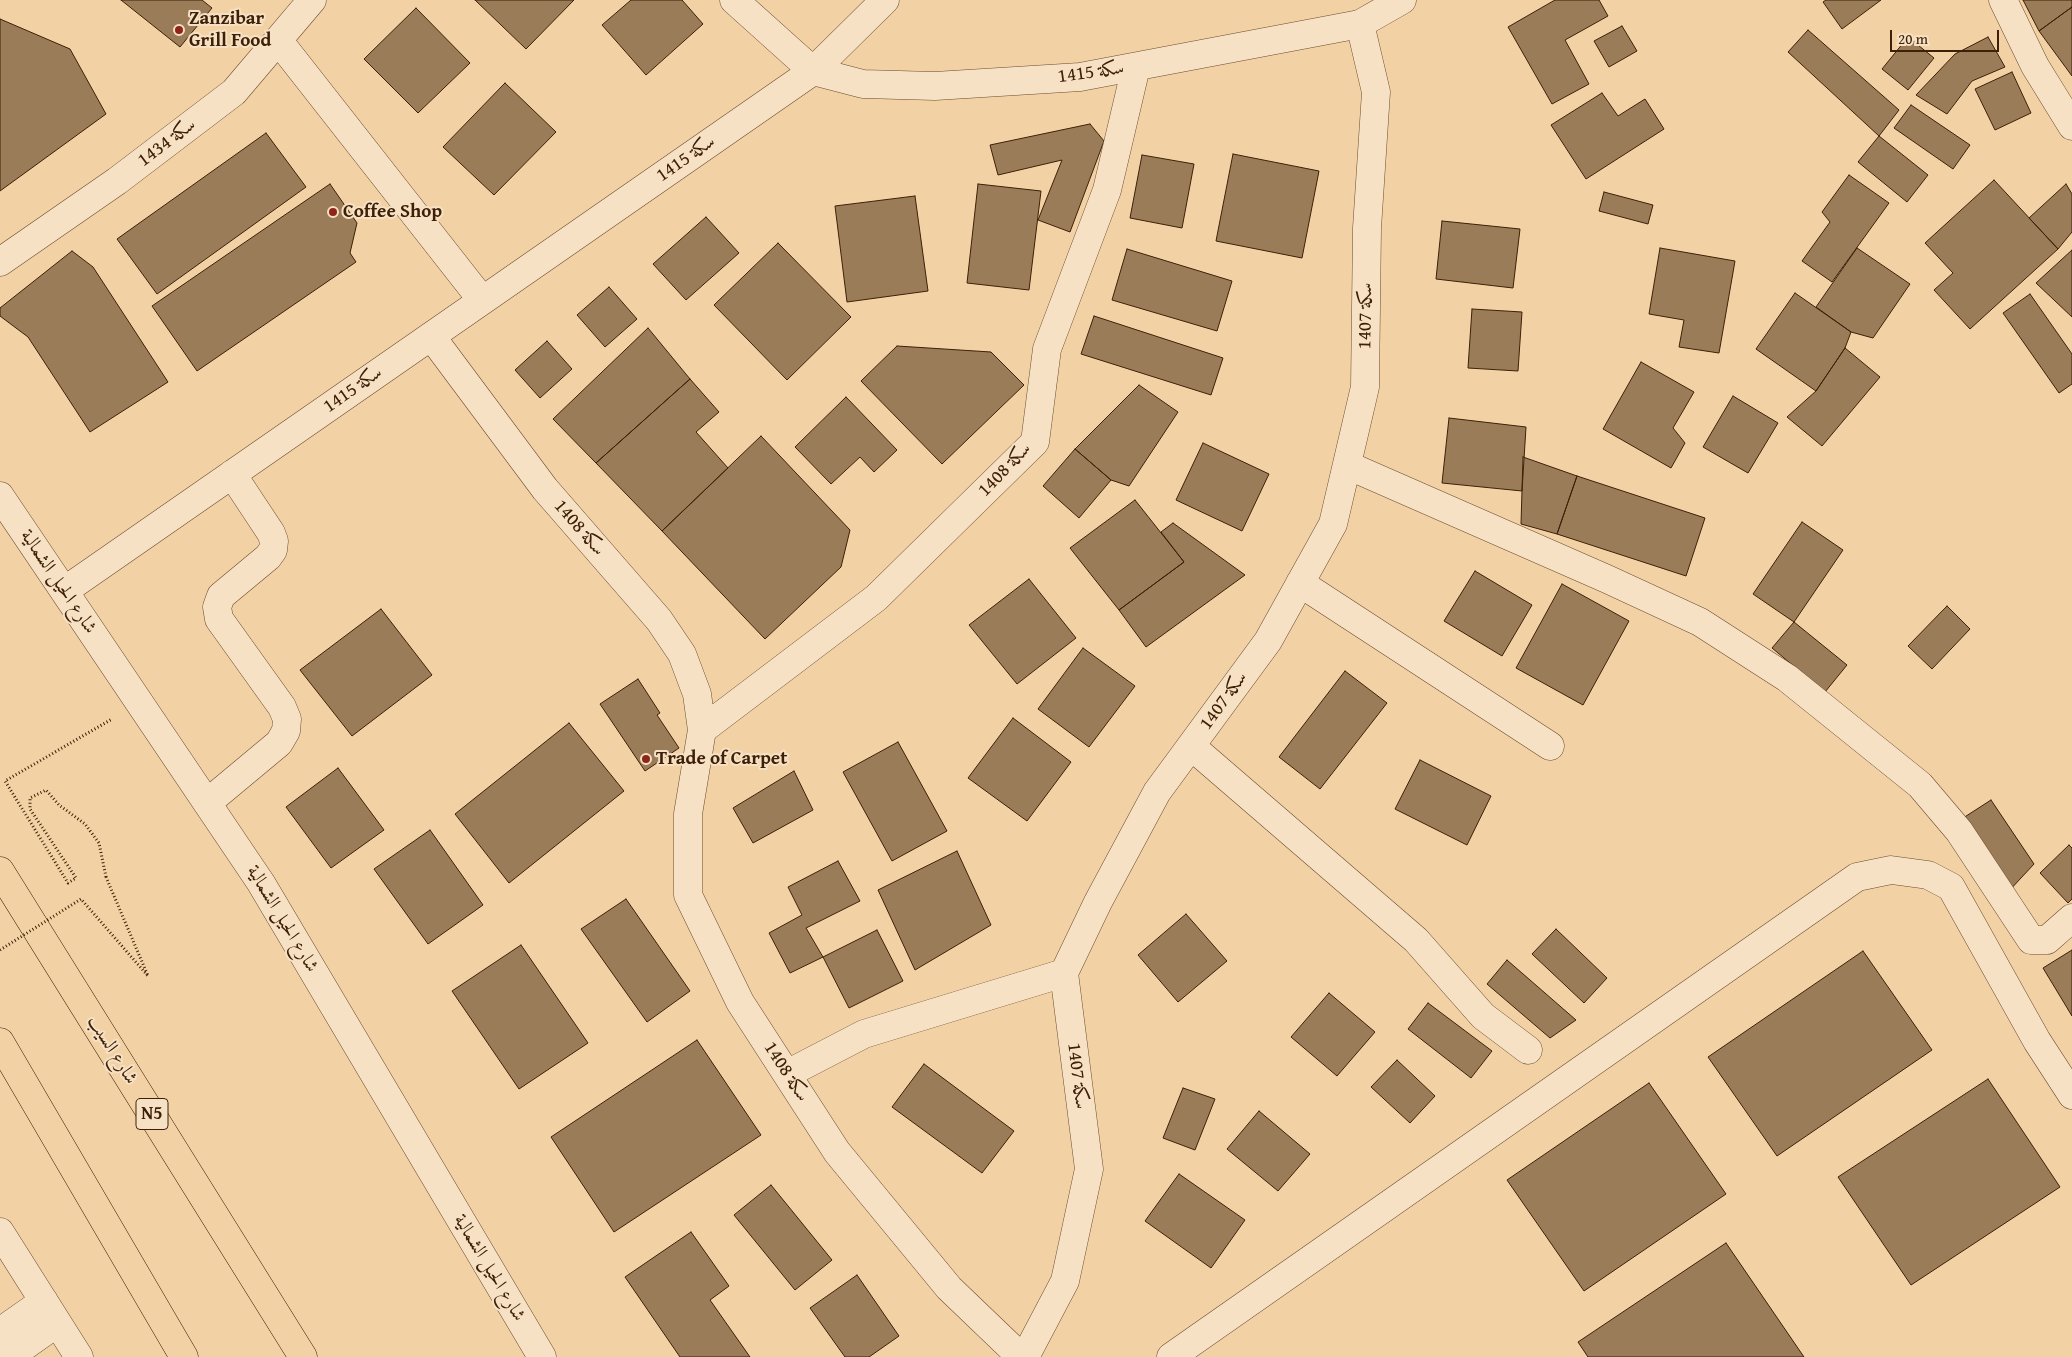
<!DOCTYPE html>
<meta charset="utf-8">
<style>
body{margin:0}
#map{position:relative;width:2072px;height:1357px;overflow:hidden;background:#f2d1a4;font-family:"Gentium Book Plus",serif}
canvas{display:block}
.scale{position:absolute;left:1890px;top:30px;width:109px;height:22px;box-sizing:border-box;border:2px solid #3c2008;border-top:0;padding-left:6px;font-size:15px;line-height:18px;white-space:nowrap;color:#3c2008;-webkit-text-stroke:4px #f7e1c4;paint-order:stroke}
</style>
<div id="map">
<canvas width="2072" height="1357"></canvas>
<div class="scale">20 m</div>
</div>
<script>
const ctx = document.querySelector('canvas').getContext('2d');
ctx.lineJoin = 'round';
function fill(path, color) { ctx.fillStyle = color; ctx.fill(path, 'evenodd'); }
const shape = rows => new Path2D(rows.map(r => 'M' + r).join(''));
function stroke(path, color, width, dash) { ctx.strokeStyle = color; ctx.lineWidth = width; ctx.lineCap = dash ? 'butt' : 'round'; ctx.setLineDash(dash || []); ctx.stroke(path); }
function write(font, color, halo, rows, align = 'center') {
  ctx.font = font + ' "Gentium Book Plus",Amiri,serif'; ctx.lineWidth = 4; ctx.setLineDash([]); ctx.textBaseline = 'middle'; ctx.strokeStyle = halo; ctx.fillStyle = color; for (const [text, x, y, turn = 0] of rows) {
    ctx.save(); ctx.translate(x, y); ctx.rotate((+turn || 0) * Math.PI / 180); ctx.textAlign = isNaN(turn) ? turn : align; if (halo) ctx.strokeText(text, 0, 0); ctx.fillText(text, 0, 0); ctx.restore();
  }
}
const building = shape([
 [121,0,202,0,212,8,180,47,121,0],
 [475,0,574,0,526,49,475,0],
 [631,0,682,0,703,24,646,75,602,25,631,0],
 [1555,0,1599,0,1608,16,1565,40,1589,84,1552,104,1508,27,1555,0],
 [1826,0,1881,0,1842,29,1823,2,1826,0],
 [2023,0,2072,0,2072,7,2039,31,2023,0],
 [2072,7,2072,76,2039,31,2072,7],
 [416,8,470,63,418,113,364,59,416,8],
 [0,19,70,49,106,114,0,191,0,19],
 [1622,26,1637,51,1609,67,1594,41,1622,26],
 [1808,30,1899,110,1879,136,1788,52,1808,30],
 [1908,37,1934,58,1908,90,1882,69,1908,37],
 [1988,37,2005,67,1972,81,1947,114,1916,95,1955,54,1988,37],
 [2012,72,2031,113,1995,130,1975,89,2012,72],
 [505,83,556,132,494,195,443,147,505,83],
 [1602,93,1618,116,1645,99,1664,129,1586,179,1551,125,1602,93],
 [1911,105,1970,145,1953,169,1894,128,1911,105],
 [1090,124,1104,141,1070,232,1038,220,1062,160,998,175,990,145,1090,124],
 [266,133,306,187,157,294,117,239,266,133],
 [1879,136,1928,175,1907,202,1858,162,1879,136],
 [1233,154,1319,171,1302,258,1216,241,1233,154],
 [1142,155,1194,164,1182,228,1130,218,1142,155],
 [1849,175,1889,203,1832,282,1802,261,1830,222,1822,212,1849,175],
 [1994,180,2058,249,1970,329,1934,290,1953,273,1925,243,1994,180],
 [330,184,357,223,350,253,356,262,197,371,152,306,330,184],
 [978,184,1041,191,1029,290,967,283,978,184],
 [2066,184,2072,194,2072,232,2058,249,2029,218,2066,184],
 [1604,192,1653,205,1648,224,1599,211,1604,192],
 [915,196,928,291,847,302,835,206,915,196],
 [706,217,739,253,686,300,653,264,706,217],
 [1442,221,1520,229,1513,288,1436,279,1442,221],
 [778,243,851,317,787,380,714,305,778,243],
 [1660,248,1735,261,1719,353,1679,347,1684,320,1649,314,1660,248],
 [1857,248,1910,284,1873,338,1851,332,1816,307,1857,248],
 [1127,249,1232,281,1217,331,1112,300,1127,249],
 [2072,250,2072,317,2036,283,2072,250],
 [72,251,93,267,168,382,90,432,28,337,0,316,0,308,72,251],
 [609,287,637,319,605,347,577,315,609,287],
 [1795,293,1851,332,1845,348,1816,391,1756,349,1795,293],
 [2030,294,2072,354,2072,384,2059,393,2003,313,2030,294],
 [1472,309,1522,312,1518,371,1468,368,1472,309],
 [1094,316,1223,358,1211,395,1081,354,1094,316],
 [648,328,690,379,596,463,553,419,648,328],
 [547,341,572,369,540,398,515,370,547,341],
 [897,346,991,352,1024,385,942,464,861,381,897,346],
 [1845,348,1880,377,1822,446,1787,417,1816,391,1845,348],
 [1641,362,1694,392,1673,428,1685,443,1671,468,1603,429,1641,362],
 [690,379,719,412,696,432,728,468,662,531,596,463,690,379],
 [1139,385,1178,412,1129,486,1111,480,1075,449,1139,385],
 [1733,396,1778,423,1748,473,1703,447,1733,396],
 [846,397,897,450,874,472,860,457,831,484,795,447,846,397],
 [1449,418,1526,427,1522,491,1442,483,1449,418],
 [761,436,850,530,841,567,765,639,662,531,761,436],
 [1203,443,1269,474,1242,531,1176,500,1203,443],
 [1075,449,1111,480,1079,518,1043,486,1075,449],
 [1523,457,1577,476,1557,534,1521,524,1523,457],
 [1577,476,1705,518,1686,576,1557,534,1577,476],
 [1135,500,1184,562,1119,610,1070,548,1135,500],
 [1802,522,1843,550,1794,622,1753,594,1802,522],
 [1173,523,1245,575,1146,647,1119,610,1184,562,1161,532,1173,523],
 [1475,571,1532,605,1502,656,1444,621,1475,571],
 [1029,579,1076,638,1017,684,969,625,1029,579],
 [1562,584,1629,621,1583,705,1516,668,1562,584],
 [1947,606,1970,629,1932,669,1908,646,1947,606],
 [381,609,432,675,352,736,300,670,381,609],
 [1794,622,1847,665,1825,692,1772,648,1794,622],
 [1083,648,1135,686,1089,747,1038,709,1083,648],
 [1345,671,1387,703,1320,789,1279,757,1345,671],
 [638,679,660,713,657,715,679,748,645,771,600,704,638,679],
 [1013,718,1071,762,1027,821,968,778,1013,718],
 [569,723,624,791,509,883,455,814,569,723],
 [898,742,947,831,892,861,843,772,898,742],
 [1420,760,1491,796,1467,845,1395,809,1420,760],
 [338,768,384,830,331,868,286,807,338,768],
 [794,771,813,810,753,843,733,808,794,771],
 [1991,800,2034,864,2008,892,1960,820,1991,800],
 [430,830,483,905,428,944,374,869,430,830],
 [2069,845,2072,848,2072,899,2068,903,2040,873,2069,845],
 [957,851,991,925,915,970,878,890,957,851],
 [838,861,860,901,806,928,823,957,790,973,769,933,802,915,788,887,838,861],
 [626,899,690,991,647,1022,581,929,626,899],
 [1186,914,1227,961,1178,1002,1138,955,1186,914],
 [1556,929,1607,978,1584,1003,1532,954,1556,929],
 [877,930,903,981,849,1008,823,957,877,930],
 [521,945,588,1043,519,1089,452,991,521,945],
 [2072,950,2072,1016,2043,968,2072,950],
 [1863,951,1932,1050,1777,1156,1708,1057,1863,951],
 [1507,960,1576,1020,1550,1038,1487,984,1507,960],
 [1329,993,1375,1032,1337,1076,1291,1037,1329,993],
 [1428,1003,1492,1051,1471,1078,1408,1029,1428,1003],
 [697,1040,761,1135,614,1232,551,1137,697,1040],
 [1397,1060,1435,1096,1410,1123,1371,1087,1397,1060],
 [924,1064,1014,1131,982,1173,892,1107,924,1064],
 [1988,1079,2060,1187,1911,1285,1838,1177,1988,1079],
 [1649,1083,1726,1194,1584,1291,1507,1180,1649,1083],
 [1183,1088,1215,1099,1195,1150,1163,1138,1183,1088],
 [1259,1111,1310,1154,1278,1191,1227,1149,1259,1111],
 [1179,1174,1245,1220,1211,1268,1145,1221,1179,1174],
 [771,1185,832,1260,795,1290,734,1215,771,1185],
 [691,1232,729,1286,710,1300,750,1357,680,1357,625,1277,691,1232],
 [1726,1243,1804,1357,1588,1357,1578,1342,1726,1243],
 [857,1275,899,1336,869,1357,845,1357,810,1308,857,1275]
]);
fill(building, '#9b7c59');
stroke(building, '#3c2008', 1);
const minor = shape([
 [734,0,813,71,863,84,935,86,1080,77,1360,24,1402,0],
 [2003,0,2035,66,2072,126],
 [278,40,482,300],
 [0,262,117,181,234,92,312,0],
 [431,336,545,489,659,620,682,654,697,694,702,730,688,814,688,895,740,1002,837,1152,949,1288,1021,1357],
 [1347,465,1607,579,1700,622,1787,678,1920,785,1959,831,2031,940,2047,940,2072,918],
 [0,496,261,883,542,1357],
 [1300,583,1550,746],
 [64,591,813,71,885,0],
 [702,730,876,598,1035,442,1047,349,1107,190,1136,67],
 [1191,746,1416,940,1483,1016,1528,1050],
 [207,803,279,743,286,731,287,719,282,707,219,619,217,607,221,596,268,557,273,550,274,541,271,533,232,474],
 [787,1074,864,1034,1064,973],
 [0,1232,79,1357],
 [0,1332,44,1301],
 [9,1357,57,1323],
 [1025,1357,1065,1281,1089,1169,1064,973,1098,902,1157,792,1268,641,1333,524,1365,387,1367,228,1376,92,1360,24],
 [1171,1357,1857,877,1891,870,1928,875,1951,887,2037,1041,2072,1095]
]);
const highway = shape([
 [0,871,303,1357],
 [0,1042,184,1357]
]);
stroke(minor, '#6a4c2f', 29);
stroke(highway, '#3c2008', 29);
stroke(shape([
 [106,877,99,843,85,824,59,805,46,790,30,798,30,809,76,878,68,883,5,781,112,719]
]), '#3c2008', 3, [1, 2.5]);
stroke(minor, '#f7e1c4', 28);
stroke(highway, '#f2d1a4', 28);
stroke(shape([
 [0,950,81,899,148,976,106,877]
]), '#3c2008', 3, [1, 2.5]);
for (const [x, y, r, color] of [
 [179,30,5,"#8f2418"],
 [333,212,5,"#8f2418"],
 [646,759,5,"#8f2418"]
]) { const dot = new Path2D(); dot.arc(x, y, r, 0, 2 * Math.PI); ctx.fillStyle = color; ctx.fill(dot); stroke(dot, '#f7e1c4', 2); }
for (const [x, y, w] of [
 [152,1114,32]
]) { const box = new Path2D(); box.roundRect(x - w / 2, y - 15.5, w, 31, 4); ctx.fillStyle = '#f7e1c4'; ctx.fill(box); stroke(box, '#3c2008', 1); }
write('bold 18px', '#3c2008', null, [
 ["N5",152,1114]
]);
write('bold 19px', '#3c2008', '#f7e1c4', [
 ["Zanzibar",189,19],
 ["Grill Food",189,41],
 ["Coffee Shop",343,212],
 ["Trade of Carpet",656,759]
], 'left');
write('19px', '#3c2008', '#f7e1c4', [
 ["سكة 1415",1091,73,-8],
 ["سكة 1434",167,143,-37],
 ["سكة 1415",686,159,-35],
 ["سكة 1407",1366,316,-89],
 ["سكة 1415",353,390,-35],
 ["سكة 1408",1005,470,-46],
 ["سكة 1408",579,528,49],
 ["شارع الحيل الشمالية",58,582,56],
 ["سكة 1407",1224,701,-54],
 ["شارع الحيل الشمالية",282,919,59],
 ["شارع السيب",112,1050,58],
 ["سكة 1408",786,1072,57],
 ["سكة 1407",1077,1076,83],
 ["شارع الحيل الشمالية",489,1268,59]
]);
</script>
